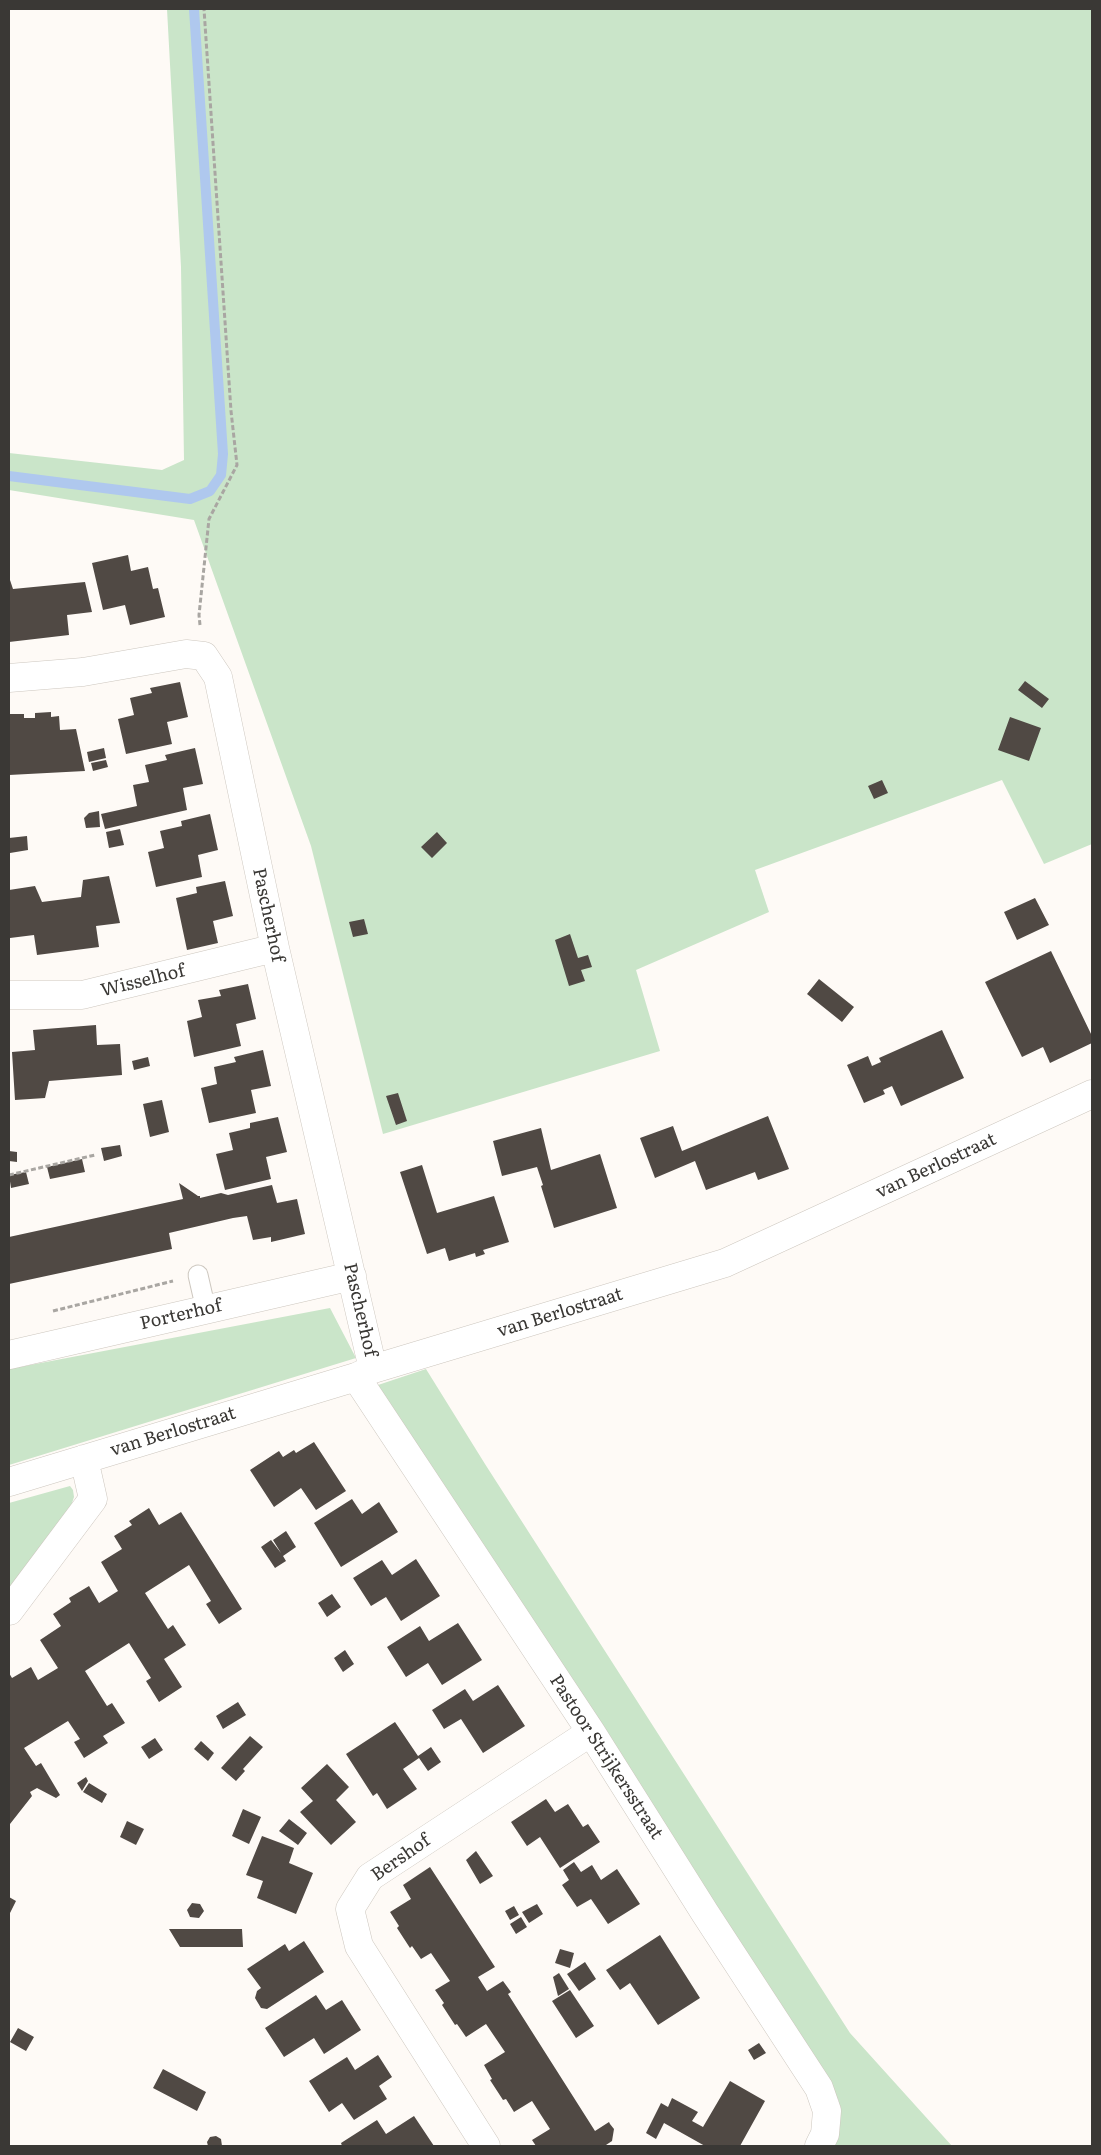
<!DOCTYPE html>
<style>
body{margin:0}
#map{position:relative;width:1101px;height:2155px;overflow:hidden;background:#fefaf6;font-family:Literata,serif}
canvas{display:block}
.frame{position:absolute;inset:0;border:10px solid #3a3835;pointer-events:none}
</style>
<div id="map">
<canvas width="1101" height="2155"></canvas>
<div class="frame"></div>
</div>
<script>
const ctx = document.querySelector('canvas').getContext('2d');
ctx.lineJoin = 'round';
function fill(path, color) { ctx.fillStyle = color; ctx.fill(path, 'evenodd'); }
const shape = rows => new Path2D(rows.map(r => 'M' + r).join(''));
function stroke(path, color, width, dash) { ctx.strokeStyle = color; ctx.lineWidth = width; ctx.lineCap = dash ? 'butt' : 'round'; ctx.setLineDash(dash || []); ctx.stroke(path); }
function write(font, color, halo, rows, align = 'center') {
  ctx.font = font + ' Literata,serif'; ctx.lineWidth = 5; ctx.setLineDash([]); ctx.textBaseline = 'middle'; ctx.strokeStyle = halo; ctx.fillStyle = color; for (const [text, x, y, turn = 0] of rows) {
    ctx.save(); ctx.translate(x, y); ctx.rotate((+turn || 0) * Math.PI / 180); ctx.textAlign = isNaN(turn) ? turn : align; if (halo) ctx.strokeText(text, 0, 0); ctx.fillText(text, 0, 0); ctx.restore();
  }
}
fill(shape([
 [167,9,1092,9,1092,844,1044,864,1002,780,755,870,769,912,636,970,660,1051,383,1134,311,846,194,520,9,490,9,453,162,470,184,460,181,267],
 [330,1308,356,1358,9,1465,9,1369],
 [426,1369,485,1464,850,2033,952,2146,830,2146,839,2113,839,2101,375,1386],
 [70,1486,73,1490,74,1497,70,1509,9,1589,9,1503]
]), '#cae5c9');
stroke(shape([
 [9,476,190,499,210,491,221,475,223,454,194,9]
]), '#afc8ee', 10);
fill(shape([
 [128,555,131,571,148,567,153,589,158,588,165,617,130,625,125,605,103,610,92,563],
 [9,577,13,589,85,582,92,612,67,615,69,635,9,642],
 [1025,681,1049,699,1042,708,1018,690],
 [180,682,188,717,167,722,172,744,126,754,118,719,134,715,130,698,152,693,150,688],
 [51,712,51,717,59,716,60,730,76,729,85,771,9,775,9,714,24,714,24,718,35,718,35,713],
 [1010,717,1041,728,1029,761,998,750],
 [104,748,106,758,89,762,87,752],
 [195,748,203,784,183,788,187,810,105,829,101,814,137,806,133,785,149,782,145,765,167,760,165,755],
 [106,760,108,767,93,771,91,763],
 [882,780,888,793,874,799,868,786],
 [99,811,100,827,86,828,84,818,89,813],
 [210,814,218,850,198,855,202,877,156,887,148,852,164,848,160,831,182,826,181,821],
 [120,829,124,845,109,848,106,832],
 [437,832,447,843,432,858,421,847],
 [27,836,28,850,10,853,9,838],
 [109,876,120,923,96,926,99,947,37,955,34,935,10,938,9,890,35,886,42,902,81,897,83,880],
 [225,881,233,916,213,921,218,943,187,950,176,898,197,893,196,887],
 [1035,898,1049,925,1017,940,1004,912],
 [364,919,368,934,353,937,349,922],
 [570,934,578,958,588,955,592,967,581,970,585,981,569,986,555,940],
 [1051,951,1092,1036,1092,1043,1050,1063,1043,1047,1022,1057,985,982],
 [819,979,854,1007,842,1022,807,994],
 [248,984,256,1019,236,1024,241,1046,194,1057,187,1021,202,1017,198,1000,221,996,219,990],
 [96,1025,97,1045,120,1044,122,1075,49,1081,45,1098,15,1100,12,1052,35,1050,33,1030],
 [942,1030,964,1078,901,1106,892,1086,883,1090,885,1094,864,1103,847,1065,868,1056,872,1066,881,1062,879,1058],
 [263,1050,271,1086,251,1090,256,1113,209,1123,201,1088,217,1084,214,1067,236,1062,234,1057],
 [148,1057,150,1066,134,1070,132,1061],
 [398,1093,407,1121,396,1125,386,1096],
 [162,1100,169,1132,150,1137,143,1104],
 [768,1116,789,1169,758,1180,755,1172,706,1190,695,1161,655,1178,640,1138,673,1126,682,1151],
 [278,1117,287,1152,266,1157,271,1179,225,1190,216,1154,233,1150,229,1133,250,1128,250,1123],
 [541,1128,551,1170,600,1154,617,1208,554,1228,541,1186,543,1185,537,1167,502,1176,493,1141],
 [120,1145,122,1156,104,1161,101,1148],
 [9,1151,17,1152,17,1162,9,1161],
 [82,1159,85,1172,50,1179,47,1167],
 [422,1165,437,1213,494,1196,509,1242,483,1250,485,1254,476,1257,475,1253,449,1261,445,1248,427,1254,400,1172],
 [26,1172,29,1184,11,1188,9,1175],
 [179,1183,198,1196,200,1196,200,1198,221,1193,228,1195,272,1185,277,1203,297,1199,305,1234,271,1242,271,1237,253,1240,247,1216,233,1218,169,1233,172,1249,9,1284,9,1237,183,1199],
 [314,1442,346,1491,316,1510,301,1488,274,1507,250,1470,279,1451,283,1457,294,1450,296,1453],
 [352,1499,362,1514,379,1502,398,1532,341,1567,314,1523],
 [149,1508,159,1525,181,1512,242,1609,219,1624,206,1604,211,1601,189,1565,145,1593,168,1629,173,1625,186,1645,164,1659,182,1687,159,1702,146,1681,151,1678,129,1643,85,1671,107,1706,112,1703,125,1723,103,1736,108,1743,84,1758,74,1742,80,1739,68,1721,24,1748,36,1766,41,1763,60,1795,56,1798,37,1788,30,1792,32,1796,10,1824,9,1673,12,1678,31,1667,38,1680,58,1668,40,1640,61,1626,53,1614,71,1602,69,1598,89,1586,99,1603,118,1591,101,1562,122,1549,114,1536,132,1525,129,1521],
 [286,1531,296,1547,283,1556,286,1561,275,1568,261,1547,271,1540,281,1553,273,1540],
 [416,1559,440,1596,401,1621,386,1597,371,1606,353,1578,382,1560,392,1575],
 [332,1594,341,1607,327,1617,318,1603],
 [458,1623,482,1660,442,1685,428,1663,406,1677,387,1647,420,1626,429,1641],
 [345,1650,354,1664,343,1672,334,1658],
 [498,1685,525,1726,483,1753,461,1719,444,1729,432,1710,465,1689,473,1701],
 [238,1702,246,1715,223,1729,216,1716],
 [395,1722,418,1756,431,1747,441,1762,428,1771,419,1758,403,1769,417,1789,387,1809,377,1793,373,1796,346,1754],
 [250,1736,263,1747,243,1769,245,1771,236,1781,221,1768],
 [155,1738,163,1750,149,1759,141,1747],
 [201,1741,214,1753,208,1761,194,1749],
 [327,1764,349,1787,336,1800,356,1822,331,1845,300,1812,313,1801,301,1788],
 [86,1777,88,1781,82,1791,77,1783],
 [89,1783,107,1794,102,1803,83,1792],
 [546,1799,555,1812,568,1804,583,1827,588,1824,600,1842,560,1868,540,1837,527,1846,511,1822],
 [243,1809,261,1817,249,1844,232,1836],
 [289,1819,307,1833,298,1845,279,1831],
 [127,1821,144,1829,136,1845,120,1837],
 [262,1836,294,1848,289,1863,313,1873,296,1914,257,1898,263,1881,246,1875],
 [476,1851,493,1876,480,1884,466,1860],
 [574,1862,581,1872,592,1865,601,1880,617,1869,640,1904,608,1924,591,1899,577,1907,562,1885,569,1880,563,1870],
 [430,1867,495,1967,478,1977,487,1991,503,1981,511,1992,508,1994,595,2131,609,2122,610,2124,614,2129,612,2141,606,2145,607,2146,536,2146,532,2140,550,2129,532,2101,514,2112,506,2099,503,2100,490,2080,492,2079,484,2065,505,2052,486,2024,466,2037,457,2024,455,2025,442,2005,444,2003,435,1990,450,1981,431,1953,421,1959,412,1946,410,1948,397,1928,399,1926,390,1912,411,1899,403,1885],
 [9,1897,16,1901,9,1915],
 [192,1903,200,1904,204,1911,199,1918,190,1917,187,1910],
 [537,1904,543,1914,529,1923,522,1912],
 [514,1906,519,1915,510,1920,505,1911],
 [521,1917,527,1927,516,1934,510,1924],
 [169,1929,242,1929,243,1947,180,1947],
 [660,1935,700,1998,658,2025,630,1983,620,1990,606,1970],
 [304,1941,324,1972,267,2009,261,2008,255,1998,257,1991,261,1988,247,1969,285,1944,289,1951],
 [560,1949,574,1953,570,1968,555,1963],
 [585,1962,596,1979,579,1991,567,1974],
 [559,1973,569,1989,558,1996,553,1977],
 [570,1990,594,2026,576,2038,552,2001],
 [316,1995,326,2010,342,2000,361,2030,324,2054,314,2038,284,2057,265,2028],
 [18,2028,34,2037,26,2051,10,2042],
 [759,2043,766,2053,754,2060,748,2050],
 [378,2055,392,2077,379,2086,387,2099,354,2120,342,2103,329,2112,309,2081,347,2057,355,2070],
 [163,2069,206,2092,197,2111,153,2088],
 [730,2081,765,2101,740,2146,705,2146,664,2123,656,2139,646,2133,661,2103,668,2107,672,2098,698,2112,692,2121,703,2127],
 [414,2116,434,2146,342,2146,341,2143,377,2120,386,2134],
 [216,2136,221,2139,222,2146,208,2146,207,2142,210,2137]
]), '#504944');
const service = shape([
 [198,1275,206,1310]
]);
const minor = shape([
 [9,678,83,672,186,654,204,656,218,677,275,948,373,1369],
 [9,995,82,995,275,948],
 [9,1355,352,1276],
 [356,1377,591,1732,705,1913,819,2088,827,2111,825,2134,819,2146],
 [9,1482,356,1377,373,1369,725,1263,1092,1094],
 [9,1611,93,1499,84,1459],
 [486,2146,359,1946,350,1909,370,1877,591,1732]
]);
stroke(service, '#cdc7bf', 21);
stroke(minor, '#cdc7bf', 29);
stroke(shape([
 [200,625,199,615,209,519,237,465,231,411,204,9],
 [9,1175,95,1155],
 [53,1311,173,1281]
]), '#a9a6a2', 3, [5, 2.5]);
stroke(service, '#fff', 19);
stroke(minor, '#fff', 28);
write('18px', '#3a3835', '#fff', [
 ["Pascherhof",268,915,78],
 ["Wisselhof",143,981,-14],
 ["van Berlostraat",936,1166,-25],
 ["Pascherhof",360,1310,77],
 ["van Berlostraat",560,1313,-17],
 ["Porterhof",181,1315,-13],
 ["van Berlostraat",173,1432,-17],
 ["Pastoor Strijkersstraat",606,1757,57],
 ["Bershof",401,1858,-35]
]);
</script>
